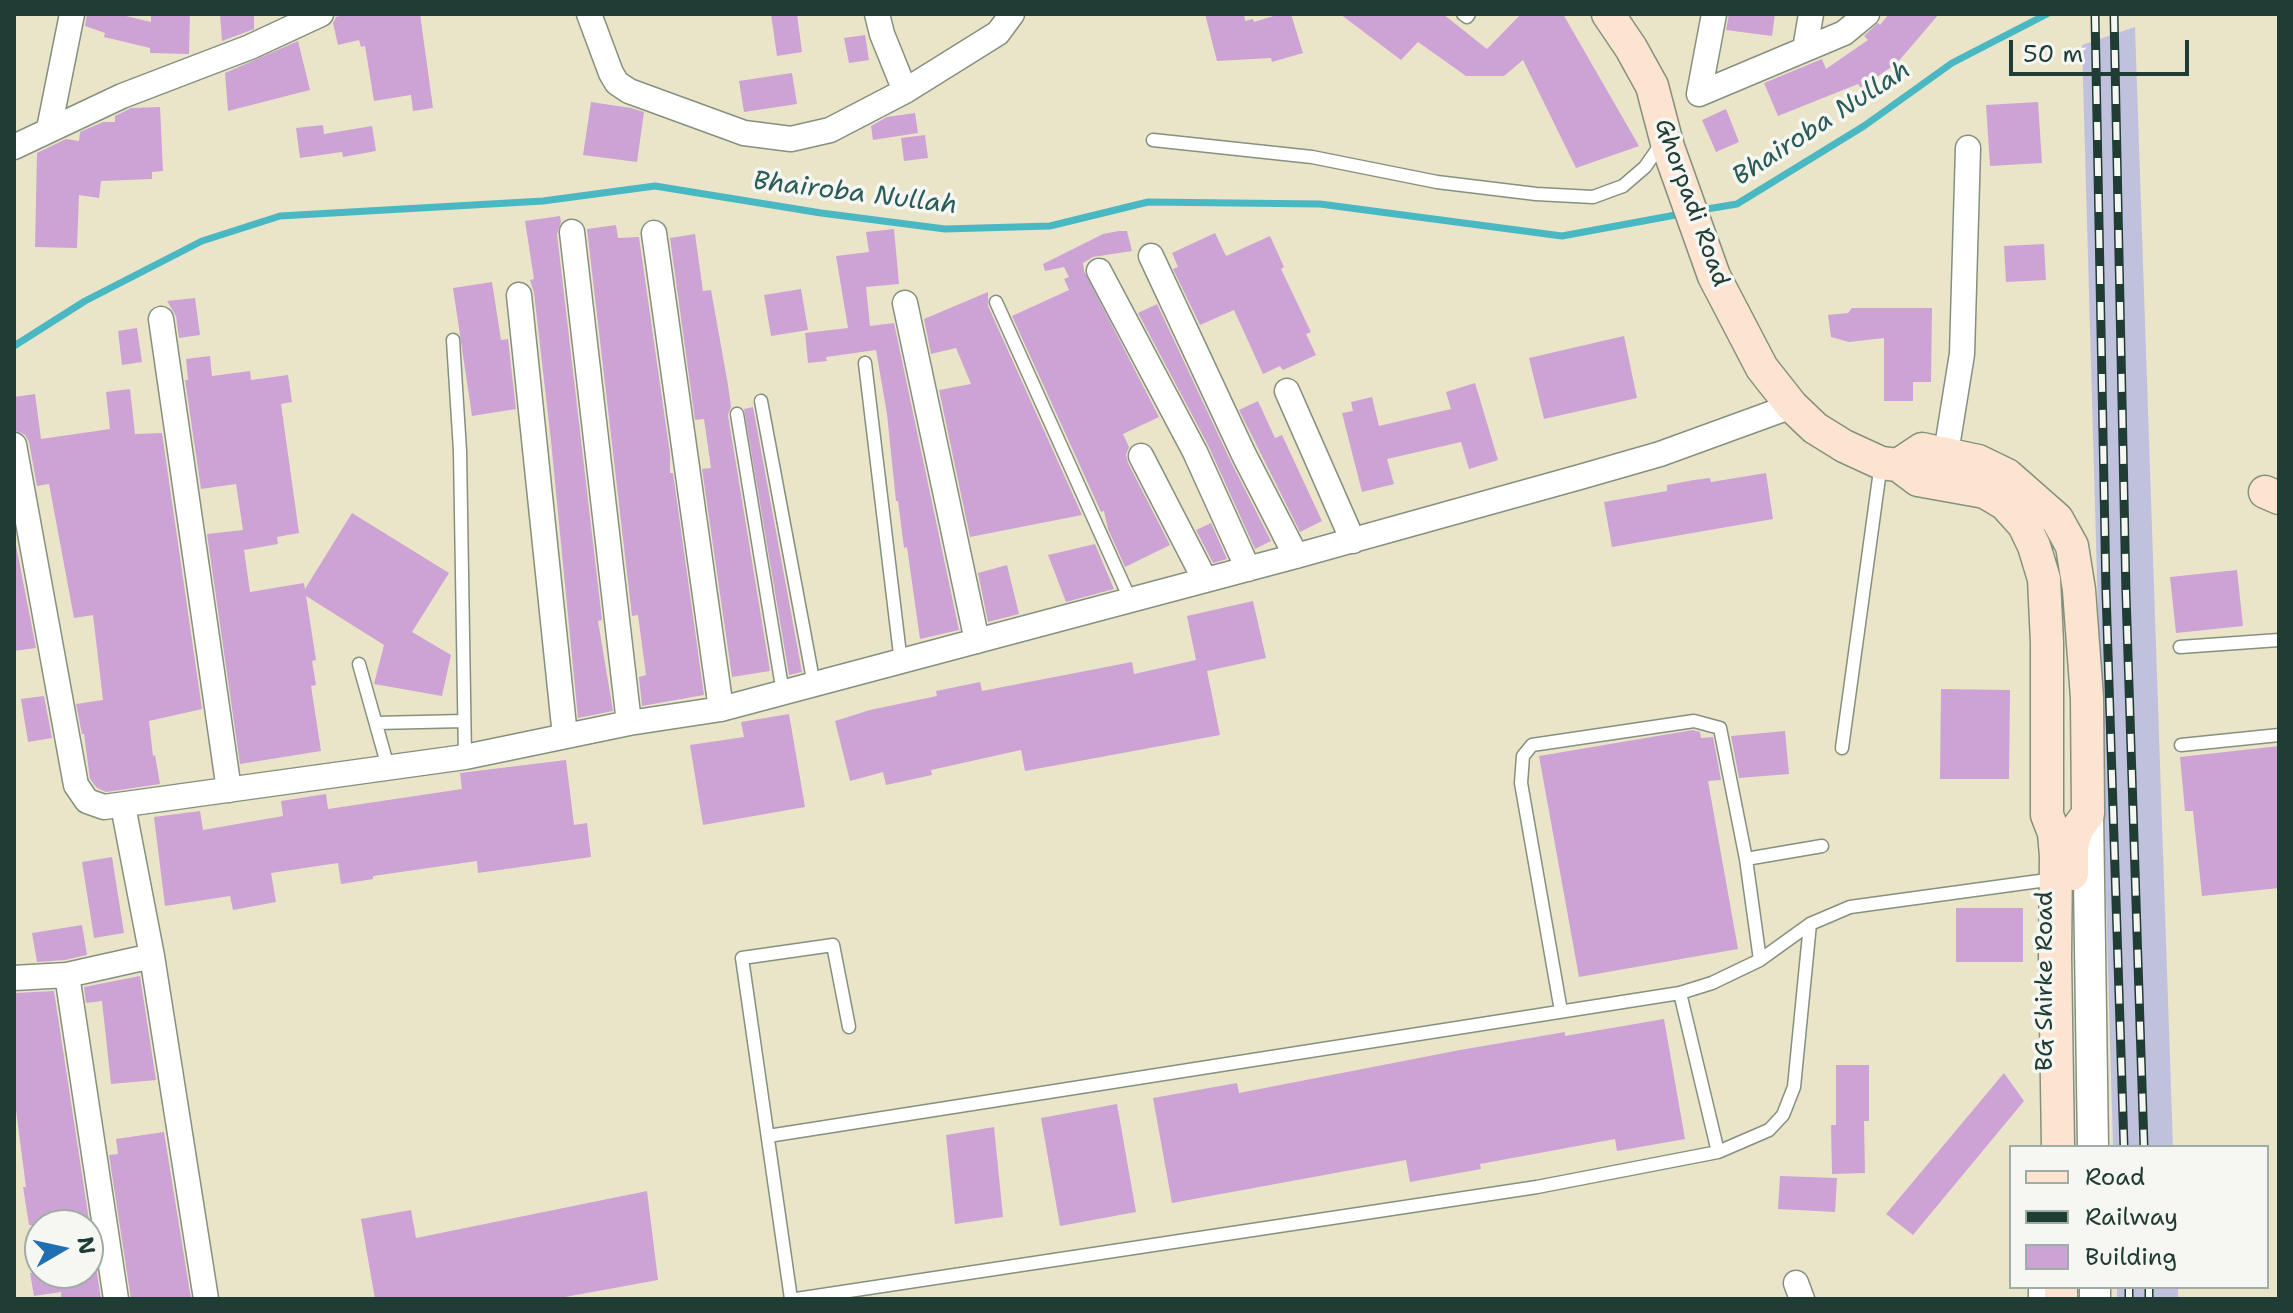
<!DOCTYPE html>
<style>
body{margin:0}
#map{position:relative;width:2293px;height:1313px;overflow:hidden;background:#eae5c9;font-family:"Shantell Sans",sans-serif}
canvas{display:block}
.frame{position:absolute;inset:0;border:16px solid #1f3d34;pointer-events:none}
.legend{position:absolute;left:2009px;top:1145px;width:260px;height:144px;box-sizing:border-box;background:#f6f6f2;border:2px solid #a0aca6;margin:0;padding:10px 14px;list-style:none;font-size:24px;color:#1f3d34}
.legend li{display:flex;align-items:center;gap:16px;height:40px}
.legend b{width:40px;border:2px solid #a0aca6}
.north{position:absolute;left:24px;top:1209px;width:80px;height:80px;box-sizing:border-box;background:#f6f6f2;border:2px solid #a0aca6;border-radius:50%;rotate:81deg;font-size:22px;font-weight:700;line-height:32px;text-align:center;color:#1f3d34}
.north::after{content:'';display:block;margin:auto;width:28px;height:36px;background:#1f6fb2;clip-path:polygon(50% 0,100% 100%,50% 72%,0 100%)}
.scale{position:absolute;left:2009px;top:40px;width:180px;height:36px;box-sizing:border-box;border:4px solid #1f3d34;border-top:0;padding-left:10px;font-size:24px;line-height:28px;white-space:nowrap;color:#1f3d34;-webkit-text-stroke:6px #f6f6f2;paint-order:stroke}
</style>
<div id="map">
<canvas width="2293" height="1313"></canvas>
<div class="frame"></div>
<ul class="legend">
<li><b style="height:10px;background:#fde4d1"></b>Road</li>
<li><b style="height:10px;background:#1f3d34"></b>Railway</li>
<li><b style="height:22px;background:#cda3d5"></b>Building</li>
</ul>
<div class="north">N</div>
<div class="scale">50 m</div>
</div>
<script>
const ctx = document.querySelector('canvas').getContext('2d');
ctx.lineJoin = 'round';
function fill(path, color) { ctx.fillStyle = color; ctx.fill(path, 'evenodd'); }
const shape = rows => new Path2D(rows.map(r => 'M' + r).join(''));
function stroke(path, color, width, dash) { ctx.strokeStyle = color; ctx.lineWidth = width; ctx.lineCap = dash ? 'butt' : 'round'; ctx.setLineDash(dash || []); ctx.stroke(path); }
function write(font, color, halo, rows, align = 'center') {
  ctx.font = font + ' "Shantell Sans",sans-serif'; ctx.lineWidth = 7; ctx.setLineDash([]); ctx.textBaseline = 'middle'; ctx.strokeStyle = halo; ctx.fillStyle = color; for (const [text, x, y, turn = 0] of rows) {
    ctx.save(); ctx.translate(x, y); ctx.rotate((+turn || 0) * Math.PI / 180); ctx.textAlign = isNaN(turn) ? turn : align; if (halo) ctx.strokeText(text, 0, 0); ctx.fillText(text, 0, 0); ctx.restore();
  }
}
fill(shape([
 [2135,27,2173,1147,2113,1147,2082,45],
 [2117,1287,2178,1287,2178,1299,2117,1299]
]), '#c0c2dd');
stroke(shape([
 [1701,210,1737,204,1864,126,1952,63,2047,14],
 [14,346,85,301,202,241,280,216,543,201,655,186,821,213,945,229,1050,226,1148,202,1320,204,1562,236,1681,214]
]), '#4ab8c3', 7);
fill(shape([
 [87,14,118,14,151,22,151,14,190,14,189,54,150,53,150,48,104,37,105,33,85,26],
 [220,14,254,14,254,29,222,41],
 [347,14,420,14,433,108,413,111,411,95,374,101,365,46,361,47,359,40,338,45,333,23,336,17],
 [771,14,797,14,802,52,777,56],
 [1205,14,1244,14,1245,21,1253,19,1254,22,1280,14,1291,14,1303,53,1272,62,1271,58,1217,61],
 [1340,14,1443,14,1487,49,1521,14,1563,14,1639,146,1576,168,1523,60,1504,76,1466,76,1418,42,1401,60],
 [1729,14,1775,14,1772,36,1726,30],
 [1889,14,1939,14,1897,63,1861,88,1858,84,1778,116,1764,83,1822,59,1826,69,1868,40,1864,36,1878,23,1880,25],
 [865,35,869,60,849,63,844,38],
 [298,41,310,90,228,111,225,73],
 [792,73,797,104,744,112,739,81],
 [591,102,631,108,644,112,637,162,583,155],
 [2038,102,2042,163,1990,166,1986,105],
 [160,107,163,171,152,172,152,179,101,181,99,198,79,195,77,248,35,247,37,153,66,139,79,141,80,132,103,122,115,122,115,116,131,108],
 [1726,109,1739,142,1716,152,1702,120],
 [915,113,918,133,873,140,871,126,887,117],
 [323,125,324,134,372,126,376,151,343,157,342,152,300,158,296,128],
 [925,135,928,158,904,161,901,138],
 [560,216,561,222,557,234,602,620,598,621,613,711,578,718,551,441,534,293,530,280,534,279,525,221],
 [616,225,618,238,639,237,670,454,670,473,673,473,704,695,642,706,639,677,646,675,638,615,632,616,587,229],
 [894,229,899,284,866,287,870,326,894,323,959,630,920,639,907,547,904,548,898,501,896,501,887,414,876,350,826,357,827,361,808,363,805,333,848,328,836,256,869,252,866,232],
 [1119,231,1127,231,1132,251,1093,257,1083,263,1084,271,1159,417,1123,434,1129,447,1126,455,1128,463,1170,545,1125,567,1108,529,1104,511,1101,512,1012,316,1069,290,1064,279,1069,277,1064,267,1045,271,1043,264,1103,234],
 [1215,233,1226,256,1270,236,1284,267,1281,269,1311,332,1306,334,1316,355,1283,370,1280,366,1263,374,1234,310,1200,325,1173,269,1178,267,1172,253],
 [695,234,703,291,711,290,728,385,731,407,728,415,770,671,732,677,702,469,711,468,704,419,695,420,670,238],
 [2044,244,2046,280,2006,282,2004,246],
 [492,282,501,340,508,339,516,409,472,416,453,288],
 [801,289,808,330,771,336,764,295],
 [988,292,988,306,1082,515,970,537,939,390,971,384,956,348,931,354,924,319],
 [195,298,200,335,179,338,176,316,167,301],
 [1157,304,1231,462,1271,541,1255,549,1208,445,1138,313],
 [1852,308,1932,308,1931,382,1913,382,1913,401,1884,401,1884,338,1849,342,1831,337,1828,315,1848,313],
 [137,328,142,362,122,365,118,331],
 [1624,336,1637,398,1544,419,1529,358],
 [210,356,212,376,250,371,251,380,288,375,292,402,281,404,299,533,277,537,278,544,244,550,250,592,304,583,305,589,352,513,449,573,412,632,451,655,442,696,374,684,384,645,306,596,316,660,312,661,316,685,311,686,321,751,240,764,207,534,243,530,236,484,201,489,185,380,188,380,186,359],
 [1475,383,1498,460,1469,469,1461,442,1387,459,1394,484,1362,492,1342,413,1353,411,1351,402,1372,397,1379,426,1451,409,1446,392],
 [130,389,135,434,162,433,202,709,149,721,153,756,155,755,160,784,106,792,97,788,90,779,84,734,82,734,76,704,103,700,93,615,74,618,50,489,49,484,37,486,29,442,25,435,16,431,14,397,35,394,41,439,110,429,106,392],
 [1258,401,1275,438,1282,435,1322,521,1300,532,1239,410],
 [753,407,802,672,789,675,744,409],
 [1766,473,1773,519,1612,547,1604,502,1667,491,1667,485,1694,480,1710,478,1711,482],
 [1211,523,1227,559,1213,563,1196,530],
 [14,535,36,648,14,651],
 [1095,544,1114,589,1066,602,1048,555],
 [1007,565,1019,614,988,622,978,573],
 [2237,570,2243,626,2176,633,2170,577],
 [1253,601,1266,658,1207,671,1220,735,1025,771,1021,750,931,770,932,775,886,785,883,772,850,781,835,721,870,710,937,696,936,691,980,682,982,691,1132,662,1134,674,1196,660,1187,616],
 [1941,689,2010,690,2009,779,1940,779],
 [44,696,52,738,28,742,21,699],
 [789,714,805,807,703,825,690,745,744,737,741,722],
 [1693,730,1700,732,1701,738,1713,737,1721,780,1708,781,1738,949,1579,977,1539,756],
 [1785,731,1789,774,1739,778,1731,736],
 [2279,746,2279,888,2202,896,2193,811,2185,811,2180,757],
 [566,760,574,825,587,823,591,857,478,873,477,861,373,876,373,879,341,884,338,863,271,873,276,902,233,910,230,896,165,906,154,817,200,811,203,830,283,816,281,801,326,794,328,809,462,789,460,773],
 [112,857,124,933,94,938,82,862],
 [1956,908,2023,908,2023,962,1956,962],
 [82,925,87,955,65,960,37,962,32,933],
 [140,976,156,1080,111,1084,102,1001,86,1003,84,987],
 [54,991,101,1299,61,1299,61,1292,34,1296,30,1273,88,1273,88,1225,29,1225,23,1187,26,1187,14,1095,14,993],
 [1664,1019,1685,1139,1617,1151,1615,1139,1480,1164,1481,1169,1410,1182,1406,1160,1172,1203,1153,1098,1237,1083,1239,1093,1460,1050,1565,1032,1565,1036],
 [1836,1065,1869,1065,1869,1121,1864,1121,1865,1173,1832,1174,1831,1125,1836,1125],
 [2004,1073,2024,1101,1913,1235,1886,1214],
 [1117,1104,1136,1212,1060,1226,1041,1118],
 [994,1127,1003,1217,955,1224,946,1135],
 [164,1132,191,1299,131,1299,109,1155,118,1154,116,1139],
 [1780,1176,1837,1178,1835,1212,1778,1209],
 [647,1191,658,1280,554,1299,375,1299,361,1219,411,1210,416,1238]
]), '#cda3d5');
const service = shape([
 [1463,14,1467,17,1469,14],
 [1153,140,1312,157,1437,182,1536,194,1593,197,1623,186,1645,167,1661,144],
 [996,302,1130,599],
 [453,340,460,451,465,757],
 [865,363,901,663],
 [761,401,814,685],
 [737,414,783,693],
 [2180,647,2279,640],
 [359,664,388,767],
 [376,723,464,721],
 [2181,745,2279,735],
 [1842,748,1881,463],
 [1746,859,1822,846],
 [1680,993,1718,1152],
 [1561,1011,1521,783,1523,756,1532,745,1694,721,1720,728,1746,859,1760,960],
 [768,1136,1680,993,1712,983,1760,960,1810,924,1850,907,2047,880],
 [791,1299,742,958,833,945,849,1027],
 [796,1299,1537,1187,1718,1152,1769,1130,1783,1115,1794,1087,1810,924]
]);
const minor = shape([
 [589,14,611,73,617,83,629,91,744,133,791,139,830,130,905,91,998,33,1012,14],
 [877,14,882,34,905,91],
 [1805,49,1811,14],
 [1699,94,1844,33,1867,14],
 [1699,94,1714,14],
 [49,129,72,14],
 [14,147,122,96,250,47,321,14],
 [572,232,629,723],
 [654,233,721,709],
 [1151,256,1244,455,1296,556],
 [1099,271,1195,452,1248,569],
 [519,295,565,736],
 [905,303,977,641],
 [161,319,229,790],
 [1287,391,1353,541],
 [14,445,76,785,87,801,104,807,465,757,629,723,721,709,1296,556,1580,477,1660,454,1792,406],
 [1946,453,1962,354,1968,148],
 [1141,456,1205,580],
 [123,806,152,956,206,1299],
 [67,975,116,1299],
 [14,978,67,975,152,956],
 [1796,1283,1802,1299]
]);
const tertiary = shape([
 [2088,814,2093,1147],
 [2095,1287,2095,1299],
 [2044,1299,2044,1287]
]);
const secondary = shape([
 [1608,14,1631,48,1652,86,1668,147,1714,276,1762,368,1792,406,1815,428,1844,446,1881,463,1898,465,1918,480,1985,492,2005,504,2024,525,2034,546,2044,579,2047,643,2047,815,2054,833,2056,856,2055,957,2058,1147],
 [1898,465,1922,449,1978,461,2007,475,2057,519,2072,546,2079,590,2087,698,2088,814,2077,829,2072,846,2072,874],
 [2265,492,2279,498],
 [2061,1287,2061,1299]
]);
stroke(service, '#84917e', 15);
stroke(minor, '#84917e', 27);
stroke(tertiary, '#84917e', 33);
stroke(secondary, '#84917e', 35);
stroke(service, '#fff', 12);
stroke(minor, '#fff', 24);
stroke(tertiary, '#fff', 30);
stroke(secondary, '#fde4d1', 32);
const rail = shape([
 [2095,14,2106,592,2124,1147],
 [2114,14,2126,594,2144,1147],
 [2129,1287,2129,1299],
 [2149,1287,2149,1299]
]);
stroke(rail, '#1f3d34', 9);
stroke(rail, '#f6f6f2', 6, [18]);
write('24px', '#1f3d34', '#f6f6f2', [
 ["Ghorpadi Road",1691,203,70],
 ["BG Shirke Road",2046,981,-90]
]);
write('italic 26px', '#2a5c58', '#f6f6f2', [
 ["Bhairoba Nullah",1822,124,-33],
 ["Bhairoba Nullah",855,194,7]
]);
</script>
